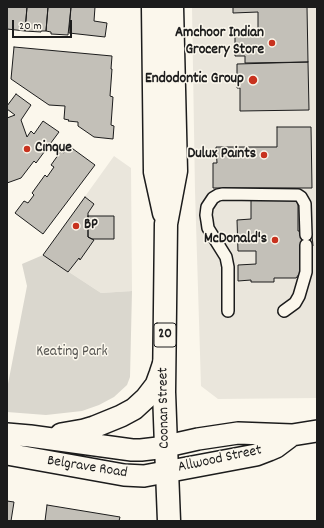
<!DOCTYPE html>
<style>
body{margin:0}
#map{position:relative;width:324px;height:528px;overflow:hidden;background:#fbf7ec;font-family:Dekko,sans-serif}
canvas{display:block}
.frame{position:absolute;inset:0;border:8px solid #1c1c1c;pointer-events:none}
.scale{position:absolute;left:12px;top:20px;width:60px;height:18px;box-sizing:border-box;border:2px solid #1c1c1c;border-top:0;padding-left:5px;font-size:12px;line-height:14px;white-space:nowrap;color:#1c1c1c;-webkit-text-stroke:3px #fbf7ec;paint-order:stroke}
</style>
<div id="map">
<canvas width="324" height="528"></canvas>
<div class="frame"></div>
<div class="scale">20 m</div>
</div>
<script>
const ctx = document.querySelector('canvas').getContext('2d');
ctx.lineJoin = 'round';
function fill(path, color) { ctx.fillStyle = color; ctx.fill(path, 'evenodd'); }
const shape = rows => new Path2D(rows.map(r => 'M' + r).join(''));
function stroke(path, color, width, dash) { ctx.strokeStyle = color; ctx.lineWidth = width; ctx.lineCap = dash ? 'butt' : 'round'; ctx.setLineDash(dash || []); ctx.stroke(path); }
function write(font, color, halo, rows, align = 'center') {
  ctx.font = font + ' Dekko,sans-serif'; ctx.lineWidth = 3; ctx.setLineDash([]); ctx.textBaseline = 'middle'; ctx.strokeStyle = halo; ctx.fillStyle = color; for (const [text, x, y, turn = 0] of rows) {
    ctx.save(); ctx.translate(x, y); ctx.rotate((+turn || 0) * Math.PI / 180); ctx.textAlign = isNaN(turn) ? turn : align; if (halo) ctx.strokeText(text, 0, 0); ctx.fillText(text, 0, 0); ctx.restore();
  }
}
fill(shape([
 [192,7,317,7,317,398,218,399,201,386,195,191],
 [114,156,131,168,132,291,101,293,43,255]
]), '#eae6dc');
fill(shape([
 [43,255,101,293,132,291,130,377,127,385,114,397,99,405,82,411,46,415,7,412,7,389,27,286,22,264]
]), '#dad7ce');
const building = shape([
 [7,7,27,7,25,31,7,29,7,7],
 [27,7,48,7,46,31,41,31,41,32,25,31,27,7],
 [48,7,71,7,68,35,51,34,51,32,46,31,48,7],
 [71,7,95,7,94,21,107,23,105,37,69,33,71,7],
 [233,7,307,7,308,62,245,63,245,56,235,56,235,31,258,30,258,12,233,13,233,7],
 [14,47,112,56,111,69,112,69,110,96,113,97,111,125,114,126,113,139,94,137,78,126,78,122,68,121,69,120,64,119,65,106,49,105,11,79,14,47],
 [308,62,309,110,240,111,240,88,237,88,237,64,308,62],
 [16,94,31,105,21,120,27,137,31,131,34,134,43,121,59,132,36,163,34,161,21,178,7,183,7,118,15,115,7,109,7,106,16,94],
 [277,127,311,127,312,188,213,188,213,163,217,163,216,147,277,147,277,127],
 [69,146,95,165,43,234,15,213,24,201,28,203,34,195,32,193,45,175,47,177,54,167,51,165,61,151,64,153,69,146],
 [85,197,94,204,88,213,88,237,94,240,80,260,79,258,68,272,43,255,85,197],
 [298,198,298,231,300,231,301,235,312,235,313,246,306,245,302,263,300,263,300,273,296,278,274,278,274,282,251,282,251,280,238,281,238,265,256,264,256,251,238,251,237,220,251,219,251,199,298,198],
 [88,216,114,216,114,239,92,239,88,237,88,216],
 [7,501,14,502,11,521,7,521,7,501],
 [47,505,120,517,119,521,45,521,47,505]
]);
fill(building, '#c3c0b8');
stroke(building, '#1c1c1c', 1);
const lane = shape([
 [228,311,228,267,226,257,211,233,208,228,207,221,206,215,207,207,213,198,218,195,223,194,298,195,301,197,305,204,306,235],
 [284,311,295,303,299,296,306,272,306,245]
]);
const street = shape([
 [7,434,30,436,132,450,141,450,158,448,198,439,238,433,292,435,317,431],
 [61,434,84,430,94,427,121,416,134,409,146,398,156,385,160,374,164,362],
 [7,454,124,475,144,476,256,455,269,450,276,447,292,435]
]);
const primary = shape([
 [153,7,155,172,164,213],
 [169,521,166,446,164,392,166,224,176,171,172,7]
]);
stroke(lane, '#1c1c1c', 14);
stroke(street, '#1c1c1c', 24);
stroke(primary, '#1c1c1c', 25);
stroke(lane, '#fbf7ec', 11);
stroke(street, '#fbf7ec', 21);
stroke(primary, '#fbf7ec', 22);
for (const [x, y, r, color] of [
 [272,43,4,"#c8321e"],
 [253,80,5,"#c8321e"],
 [27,149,4,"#c8321e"],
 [264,155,4,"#c8321e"],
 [76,226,4,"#c8321e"],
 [275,240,4,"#c8321e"]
]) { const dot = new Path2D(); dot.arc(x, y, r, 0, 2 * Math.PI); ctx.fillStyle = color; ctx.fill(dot); stroke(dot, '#fbf7ec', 1.5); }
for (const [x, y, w] of [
 [165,335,22]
]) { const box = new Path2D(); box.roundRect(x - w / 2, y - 12, w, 24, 3); ctx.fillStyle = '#fbf7ec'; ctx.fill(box); stroke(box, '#1c1c1c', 1); }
write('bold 14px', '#1c1c1c', null, [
 ["20",165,335]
]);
write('bold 15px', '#1c1c1c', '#fbf7ec', [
 ["Amchoor Indian",264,34],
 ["Grocery Store",264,51],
 ["Endodontic Group",244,80],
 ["Cinque",35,149,"left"],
 ["Dulux Paints",256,155],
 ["BP",84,226,"left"],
 ["McDonald's",267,240]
], 'right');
write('15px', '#555451', '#fbf7ec', [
 ["Keating Park",72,353]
]);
write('15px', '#1c1c1c', '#fbf7ec', [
 ["Coonan Street",165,408,-91],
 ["Allwood Street",220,460,-12],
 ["Belgrave Road",87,468,9]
]);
</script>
